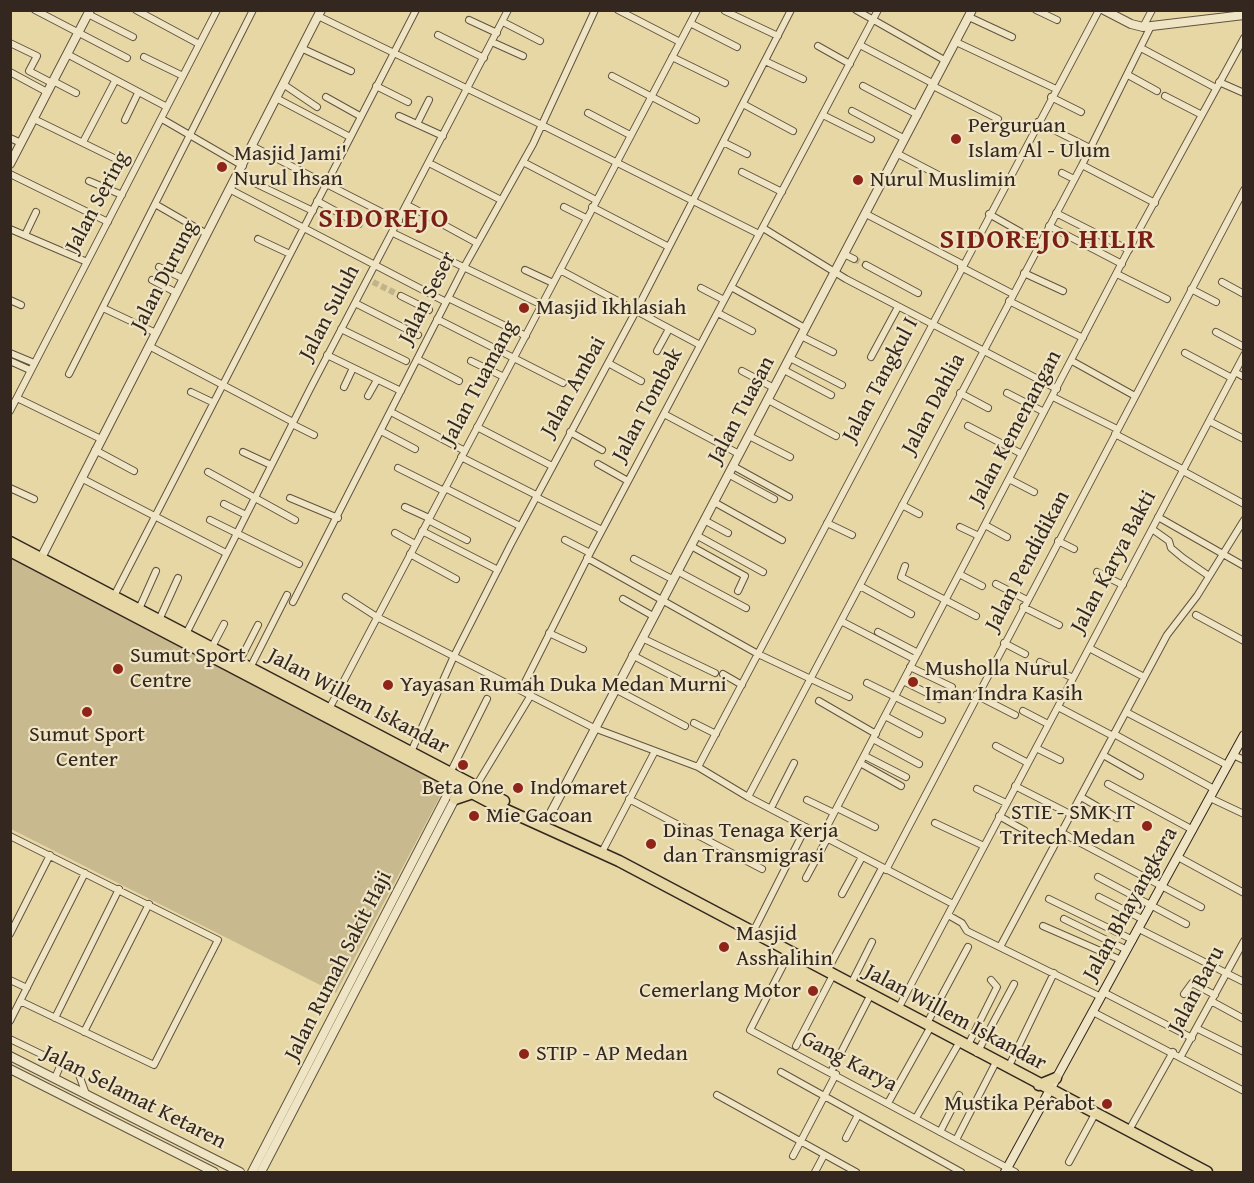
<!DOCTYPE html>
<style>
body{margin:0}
#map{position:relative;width:1254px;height:1183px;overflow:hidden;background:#e6d7a5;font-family:"Gentium Book Plus",serif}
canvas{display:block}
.frame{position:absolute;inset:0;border:12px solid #34271f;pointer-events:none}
</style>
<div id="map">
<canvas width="1254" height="1183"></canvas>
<div class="frame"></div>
</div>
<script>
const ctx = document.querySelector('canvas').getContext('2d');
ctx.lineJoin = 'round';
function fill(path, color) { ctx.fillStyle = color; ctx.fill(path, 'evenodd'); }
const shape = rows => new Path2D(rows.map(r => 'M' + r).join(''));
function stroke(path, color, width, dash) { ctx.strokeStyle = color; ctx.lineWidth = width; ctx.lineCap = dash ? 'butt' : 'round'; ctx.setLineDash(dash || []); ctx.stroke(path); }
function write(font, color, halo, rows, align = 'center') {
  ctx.font = font + ' "Gentium Book Plus",serif'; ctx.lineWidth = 4.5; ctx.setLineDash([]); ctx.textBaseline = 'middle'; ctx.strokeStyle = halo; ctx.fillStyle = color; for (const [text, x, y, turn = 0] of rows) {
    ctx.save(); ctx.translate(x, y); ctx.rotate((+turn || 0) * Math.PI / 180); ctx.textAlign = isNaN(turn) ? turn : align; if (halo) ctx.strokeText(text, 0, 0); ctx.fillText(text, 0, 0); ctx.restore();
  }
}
fill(shape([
 [10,556,441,782,444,789,336,993,11,829]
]), '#c8b98e');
stroke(shape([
 [854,259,866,265],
 [373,282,401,296]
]), '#c2b48a', 6, [6, 3]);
const minor = shape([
 [35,10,127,58],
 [136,10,199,44],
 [618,10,680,42],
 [856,10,946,61],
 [1036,10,1057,20],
 [725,11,778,36],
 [88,14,133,37],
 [318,16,542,125,759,234],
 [969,17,1012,37],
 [469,20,497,33],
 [503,22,540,41],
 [690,23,737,47],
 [1143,27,1152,10],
 [438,35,484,58],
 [492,42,523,56],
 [956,42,1056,89],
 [10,43,37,56,29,71,52,83],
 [860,45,934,84],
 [818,46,850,64],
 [301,48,351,71],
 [1141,48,1216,88],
 [67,54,167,107],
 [144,57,183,76],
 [672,57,725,83],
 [765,61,803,79],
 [10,72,47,92],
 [1128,75,1157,91],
 [612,76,696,120],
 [53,81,76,93],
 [1219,82,1244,93],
 [283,84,317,107],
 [376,86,408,102],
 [863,86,918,115],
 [933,86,998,119],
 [1165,96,1202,115],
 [326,97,360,116],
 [1051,97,1081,112],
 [276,98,350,137],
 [743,104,793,131],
 [852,111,905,139],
 [588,113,630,135],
 [823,115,871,139],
 [399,116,443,136],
 [34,119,118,160],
 [162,119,243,166],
 [125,120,138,93],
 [1038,122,1090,148],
 [417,124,429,100],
 [10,138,21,143],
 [83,142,115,81],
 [723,142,747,154],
 [252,146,399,221],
 [898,154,948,180],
 [523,162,596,200],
 [429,163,501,200],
 [1082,165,1155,203],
 [742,172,782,192],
 [1062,173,1074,179],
 [10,174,108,222],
 [238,175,313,211],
 [89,181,122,195],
 [231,190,446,302],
 [317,201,359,224],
 [155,204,207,234],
 [407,205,432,218],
 [564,207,586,218],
 [592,207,669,247],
 [1056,213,1129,250],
 [866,214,962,264],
 [989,214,1040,243],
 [444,225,477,243],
 [1049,226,1122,264],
 [763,228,846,279,1057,389],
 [10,229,87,262],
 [393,233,542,305],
 [25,235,36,212],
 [258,239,290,254],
 [844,254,854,259],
 [866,265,918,293],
 [159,267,184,279],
 [961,267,1013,294],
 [525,270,553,283],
 [560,270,700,345],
 [1024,273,1063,291],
 [1117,274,1167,299],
 [152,280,177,293],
 [1222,282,1244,294],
 [731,287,805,328],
 [701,288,724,300],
 [1191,289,1216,302],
 [401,296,429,310],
 [448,298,526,336],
 [10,300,21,305],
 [1009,301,1083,338],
 [355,303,418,335],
 [103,308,156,333],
 [718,313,752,331],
 [437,319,563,383],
 [341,329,406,361],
 [1216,332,1244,347],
 [801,336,833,352],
 [149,346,293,422],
 [657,351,669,329],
 [10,353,34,363],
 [1185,353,1232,378],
 [327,355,401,391],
 [871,357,898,307],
 [790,358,842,385],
 [417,359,459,381],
 [10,361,30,370],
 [471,361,504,377],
 [1072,361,1135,396],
 [608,363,641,381],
 [784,370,831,395],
 [742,371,774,388],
 [1235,372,1244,377],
 [69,374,253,10],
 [344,387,353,368],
 [191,392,212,402],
 [960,393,988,408],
 [1007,393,1044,412],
 [368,396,377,380],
 [1053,397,1117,429],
 [17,398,101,439],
 [768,400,836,436],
 [10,411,217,10],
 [391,412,465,451],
 [664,414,739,454],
 [1209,421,1244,439],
 [292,424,314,435],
 [968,426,1022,454],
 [477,427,552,466],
 [381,431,415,449],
 [570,432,602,450],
 [1115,434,1184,470],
 [749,436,790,457],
 [95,450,134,471],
 [243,452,271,465],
 [461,457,536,495],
 [598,464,628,481],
 [733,466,789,497],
 [398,468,444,491],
 [1183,471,1244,504],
 [208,472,295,520],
 [728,474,774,499],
 [81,478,226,553],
 [1009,479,1034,492],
 [10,488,34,499],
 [445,488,520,526],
 [536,497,602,530],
 [290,498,338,518],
 [714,502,782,540],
 [224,504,246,515],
 [902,505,919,514],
 [405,507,429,518],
 [1158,517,1244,566],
 [210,520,299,564],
 [428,520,467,540],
 [704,520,728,533],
 [827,523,852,535],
 [985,525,1007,537],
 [960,527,979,536],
 [1152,529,1169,541,1171,548,1183,558,1209,576],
 [422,531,498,570],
 [395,533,415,544],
 [696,535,763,572],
 [565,540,590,553],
 [1058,541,1074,549],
 [691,546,745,576,738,591],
 [410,554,456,579],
 [587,558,758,654,849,697],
 [634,559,672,579],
 [905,566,901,577,976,616],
 [677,571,746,608],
 [1097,572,1123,585],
 [959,574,982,586],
 [996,584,1027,600],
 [860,586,911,614],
 [114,596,416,10],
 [346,597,377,617,594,728,698,767,748,797,953,904],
 [623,599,653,616],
 [293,602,463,269,533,144,595,10],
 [1023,607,1059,625],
 [139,609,156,571],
 [1196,615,1244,641],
 [159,620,178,578],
 [841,621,914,659],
 [878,632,918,653],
 [549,633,583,649],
 [186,634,310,389,508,10],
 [642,638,715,673],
 [1004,643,1025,654],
 [212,647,224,624],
 [1089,648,1144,677],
 [632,655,697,689],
 [239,662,258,625],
 [1040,662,1073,678],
 [910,667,952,687,950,696],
 [250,668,287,595],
 [723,674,742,685],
 [903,681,939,699],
 [867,683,942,720],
 [615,689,685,726],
 [521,690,590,553,878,10],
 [976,695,1015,715],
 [819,701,876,734],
 [1058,707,1113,736],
 [329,709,697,10],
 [1023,711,1048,724],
 [1126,712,1227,765],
 [885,716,919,734],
 [694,723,716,734],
 [1114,734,1214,789],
 [873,739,919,764],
 [996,746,1028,763],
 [1036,748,1060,760],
 [411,752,454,656,511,544,636,311,791,10],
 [1103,755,1140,776],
 [1233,755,1244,760],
 [865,756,906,777],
 [860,763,901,786],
 [698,767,1099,10],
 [450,773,487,699],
 [1108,784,1193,830],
 [476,786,531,695],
 [1015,786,1072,815],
 [977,789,1006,803],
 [748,797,1082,165,1151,26],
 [1081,797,1117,818],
 [1210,798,1244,814],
 [629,799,762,869],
 [807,800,834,813],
 [771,808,794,763],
 [837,808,875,827],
 [999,816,1024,830],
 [935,823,984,846],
 [1062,833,1201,907],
 [10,836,218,940,154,1065,20,1001],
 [822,836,1139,230,1244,38],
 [602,852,655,751],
 [1178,857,1244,893],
 [886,870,1244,190],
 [1098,877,1186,924],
 [806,878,827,839],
 [842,894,862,857],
 [1099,897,1144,920],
 [1049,899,1133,940],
 [948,915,962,923,967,931,1101,997],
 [1064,919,1127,950],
 [1043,926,1121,960],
 [1139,929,1244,982],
 [753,932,806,827],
 [10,934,50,855],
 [1000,947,1167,635,1197,596,1244,520],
 [790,952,750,1030,1015,1172],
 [827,971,882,868],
 [10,980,27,988],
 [851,984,872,942],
 [1103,992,1192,1038],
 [1184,994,1192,983,1215,995],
 [1211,1001,1244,1019],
 [898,1009,1244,355],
 [1093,1012,1244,1091],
 [55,1018,119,889],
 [10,1021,85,873],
 [926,1025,968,947],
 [1198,1029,1244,1052],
 [84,1032,149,904],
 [10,1039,78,1072,86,1094],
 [796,1046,833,975],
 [967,1047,997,987,991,980],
 [977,1053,1014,984],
 [1181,1056,1244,941],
 [1008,1068,1054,973],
 [781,1072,961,1172],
 [831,1072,871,994],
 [55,1078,61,1064],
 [717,1095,856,1172],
 [888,1103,930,1028],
 [916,1118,959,1043],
 [940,1132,959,1095],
 [1128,1132,1173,1052],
 [846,1138,858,1115],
 [956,1140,996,1062],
 [793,1156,836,1074],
 [1069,1162,1095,1114],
 [815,1172,824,1155]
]);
const tertiary = shape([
 [1104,10,1131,24,1143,27,1244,15],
 [10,164,90,10],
 [41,558,321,10],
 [544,826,972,10],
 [10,1056,240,1172],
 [10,1069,214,1172],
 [252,1172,455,780],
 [261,1172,457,795]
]);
const secondary = shape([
 [1005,1172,1244,735]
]);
const trunk = shape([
 [10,542,504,801],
 [10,551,491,803,619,861,1207,1172],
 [455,799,473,793],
 [1039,1085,1056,1078]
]);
stroke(minor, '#605340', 8);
stroke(tertiary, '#605340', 10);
stroke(secondary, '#34271f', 10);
stroke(trunk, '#34271f', 13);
stroke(minor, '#efe5c4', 6);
stroke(tertiary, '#efe5c4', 8);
stroke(secondary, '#efe5c4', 8);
stroke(trunk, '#e6d7a5', 10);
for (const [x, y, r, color] of [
 [956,139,6,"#8f2418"],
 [222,167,6,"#8f2418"],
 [858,180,6,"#8f2418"],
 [524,308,6,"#8f2418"],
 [118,669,6,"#8f2418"],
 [913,682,6,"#8f2418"],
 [388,685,6,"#8f2418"],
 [87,712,6,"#8f2418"],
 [463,765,6,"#8f2418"],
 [518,788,6,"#8f2418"],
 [474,816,6,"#8f2418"],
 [1147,826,6,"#8f2418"],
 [651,844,6,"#8f2418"],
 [724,947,6,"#8f2418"],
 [813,991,6,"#8f2418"],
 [524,1054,6,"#8f2418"],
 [1107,1104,6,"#8f2418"]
]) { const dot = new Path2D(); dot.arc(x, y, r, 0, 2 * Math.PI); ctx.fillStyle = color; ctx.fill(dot); stroke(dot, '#efe5c4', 2); }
write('22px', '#34271f', '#efe5c4', [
 ["Perguruan",968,126],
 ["Islam Al - Ulum",968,151],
 ["Masjid Jami'",234,154],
 ["Nurul Ihsan",234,179],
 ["Nurul Muslimin",870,180],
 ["Masjid Ikhlasiah",536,308],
 ["Sumut Sport",130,656],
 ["Centre",130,681],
 ["Musholla Nurul",925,669],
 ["Iman Indra Kasih",925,694],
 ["Yayasan Rumah Duka Medan Murni",400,685],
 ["Sumut Sport",87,735,"center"],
 ["Center",87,760,"center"],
 ["Beta One",463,788,"center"],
 ["Indomaret",530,788],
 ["STIE - SMK IT",1135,813,"right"],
 ["Tritech Medan",1135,838,"right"],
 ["Mie Gacoan",486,816],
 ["Dinas Tenaga Kerja",663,831],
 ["dan Transmigrasi",663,856],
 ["Masjid",736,934],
 ["Asshalihin",736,959],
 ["Cemerlang Motor",801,991,"right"],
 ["STIP - AP Medan",536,1054],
 ["Mustika Perabot",1095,1104,"right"]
], 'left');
write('22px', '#34271f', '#efe5c4', [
 ["Jalan Sering",98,202,-62],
 ["Jalan Durung",165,276,-63],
 ["Jalan Seser",428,298,-63],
 ["Jalan Suluh",330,313,-62],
 ["Jalan Tangkul I",881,380,-62],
 ["Jalan Tuamang",480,383,-62],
 ["Jalan Ambai",574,387,-61],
 ["Jalan Dahlia",934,404,-62],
 ["Jalan Tombak",648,405,-62],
 ["Jalan Tuasan",742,410,-62],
 ["Jalan Kemenangan",1016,428,-62],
 ["Jalan Pendidikan",1028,561,-62],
 ["Jalan Karya Bakti",1114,562,-62],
 ["Jalan Willem Iskandar",358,702,28],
 ["Jalan Bhayangkara",1131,904,-61],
 ["Jalan Rumah Sakit Haji",339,966,-63],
 ["Jalan Baru",1197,990,-62],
 ["Jalan Willem Iskandar",955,1018,28],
 ["Gang Karya",849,1062,28],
 ["Jalan Selamat Ketaren",134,1098,27]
]);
ctx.letterSpacing = '1.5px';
write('bold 28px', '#7a1f14', '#efe5c4', [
 ["SIDOREJO",384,220],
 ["SIDOREJO HILIR",1048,241]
]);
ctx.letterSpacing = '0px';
</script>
